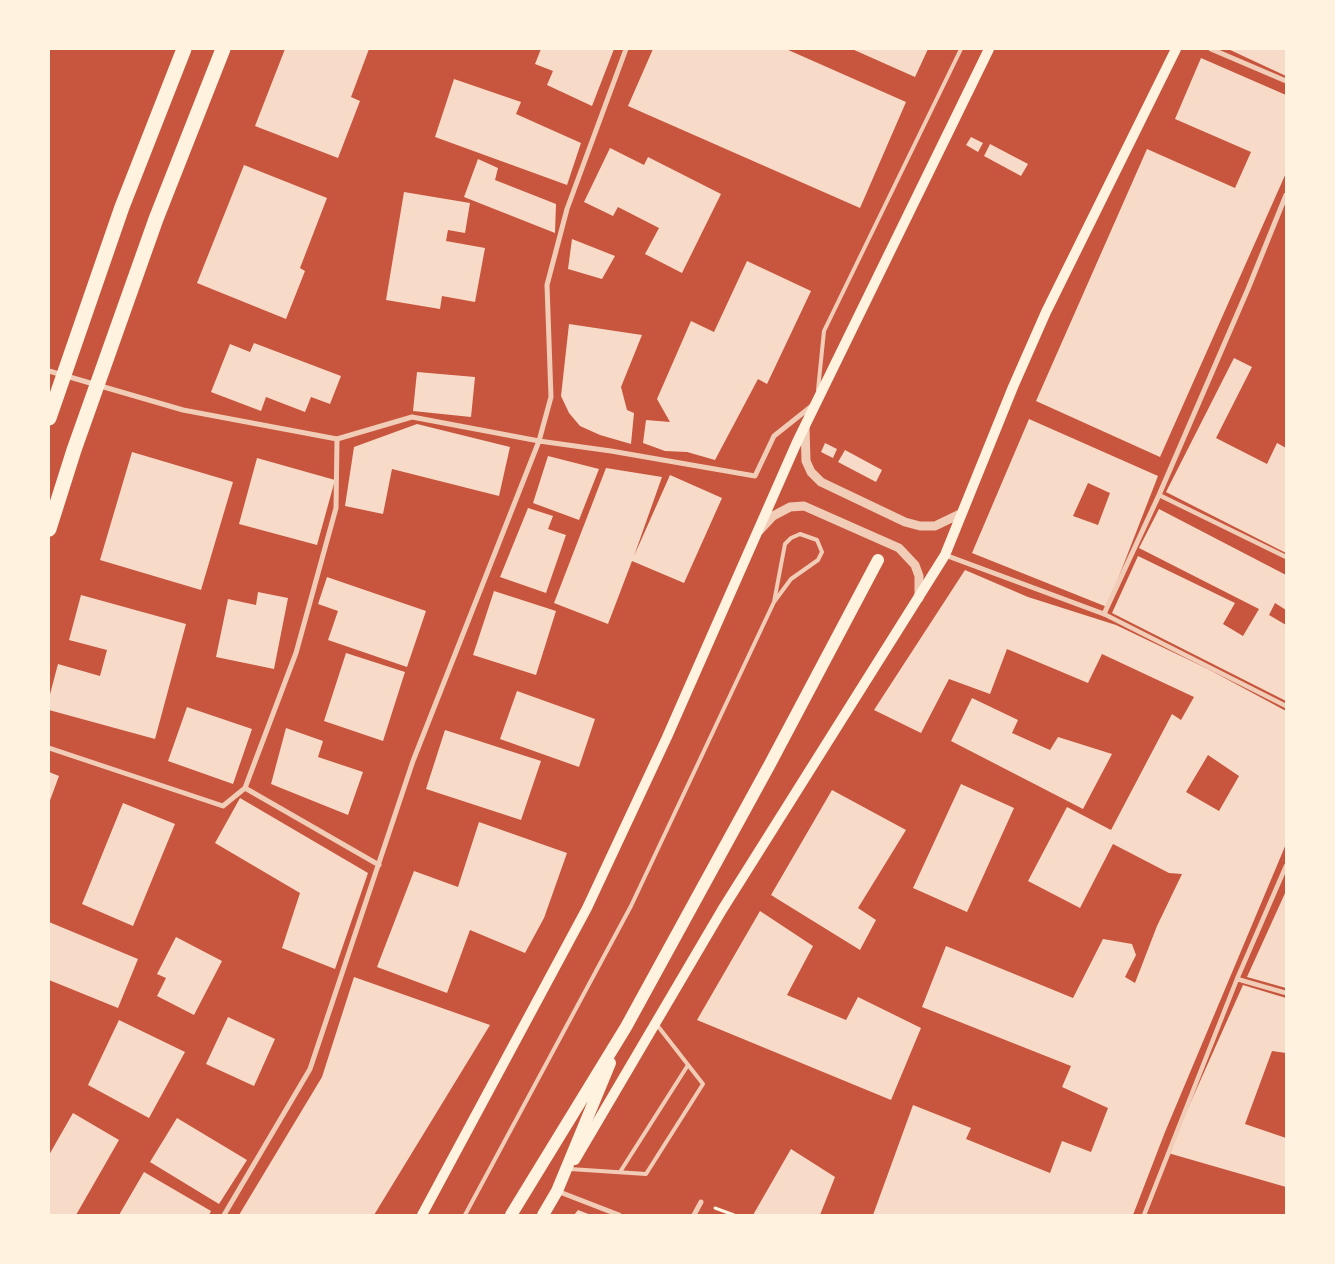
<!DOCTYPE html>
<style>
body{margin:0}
#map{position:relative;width:1335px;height:1264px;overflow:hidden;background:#c8553d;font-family:Merriweather,serif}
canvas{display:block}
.frame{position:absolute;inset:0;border:50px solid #fff3e0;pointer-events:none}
</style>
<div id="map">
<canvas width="1335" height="1264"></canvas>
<div class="frame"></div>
</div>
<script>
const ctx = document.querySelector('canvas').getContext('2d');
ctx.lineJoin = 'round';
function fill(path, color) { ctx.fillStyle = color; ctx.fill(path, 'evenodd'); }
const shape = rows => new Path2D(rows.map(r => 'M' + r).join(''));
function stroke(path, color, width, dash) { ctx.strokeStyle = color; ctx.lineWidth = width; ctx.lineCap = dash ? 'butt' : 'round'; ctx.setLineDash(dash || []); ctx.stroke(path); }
fill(shape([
 [285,49,369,49,351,97,360,101,338,158,255,126],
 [541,49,614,49,592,106,547,85,553,71,535,64],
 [653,49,786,49,906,102,860,208,628,106],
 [852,49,928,49,915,77],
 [1228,49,1286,49,1286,76],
 [1201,58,1286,95,1286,173,1160,457,1036,401,1147,149,1235,188,1251,152,1175,119],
 [454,79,521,102,516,114,581,143,567,185,435,137],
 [971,137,983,143,978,152,966,145],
 [990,144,1028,164,1021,176,984,156],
 [610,148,644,165,648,157,721,194,682,273,645,254,659,228,618,207,613,216,584,202],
 [478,159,498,168,495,180,556,204,555,233,464,197],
 [244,165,327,198,300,268,305,271,286,319,197,283],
 [404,192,470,203,465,233,448,230,446,241,485,248,475,302,442,296,440,309,386,300],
 [572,239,615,256,602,279,568,269],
 [747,261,811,291,767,384,758,379,715,460,687,452,665,451,643,443,646,420,670,422,657,399,691,321,714,332],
 [569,324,642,335,621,387,627,410,634,413,631,444,600,435,580,426,569,413,561,396],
 [254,343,341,376,330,404,311,397,305,412,266,397,261,411,211,392,230,344,250,352],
 [1234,358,1252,367,1216,438,1267,464,1277,443,1286,448,1286,553,1166,492],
 [417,372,475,377,471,417,413,411],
 [1029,419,1158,476,1107,607,972,553],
 [1088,483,1110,493,1098,525,1073,516],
 [417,424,510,447,499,496,392,469,383,514,345,506,354,447],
 [825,443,837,449,833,458,821,452],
 [845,450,882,470,876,482,838,462],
 [132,452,233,482,201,590,100,560],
 [548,456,599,469,579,520,533,503],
 [257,458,335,480,317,545,239,524],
 [606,468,662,477,634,556,670,475,722,498,684,583,632,561,608,624,554,603],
 [528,508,553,516,548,529,566,535,546,593,500,577],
 [1159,509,1286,575,1286,610,1275,603,1269,615,1286,625,1286,701,1112,613,1138,556,1235,603,1223,624,1243,636,1259,609,1139,548],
 [965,570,1028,597,1116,625,1208,669,1286,711,1286,844,1165,1132,1133,1215,873,1215,913,1105,971,1128,966,1139,1050,1173,1062,1141,1091,1152,1108,1108,1062,1087,1071,1066,922,1007,946,946,1073,998,1103,939,1132,944,1136,955,1125,977,1135,983,1157,926,1182,874,1169,873,1113,844,1080,908,1028,881,1067,807,1111,830,1172,714,1181,720,1194,697,1102,654,1088,683,1007,649,990,694,949,679,921,733,874,710],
 [1208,755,1239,776,1219,811,1186,792],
 [327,577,426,611,407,667,328,640,338,611,318,604],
 [494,591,556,611,536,675,473,655],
 [258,592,288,598,274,669,216,657,228,599,256,605],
 [81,595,186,624,155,739,49,710,49,698,58,664,100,676,107,650,69,640],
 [346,653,405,672,383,741,324,721],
 [517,691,595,719,579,767,500,739],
 [972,698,1018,720,1012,733,1050,750,1058,737,1112,754,1083,809,951,741],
 [187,707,252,729,233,784,168,761],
 [286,728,323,741,318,757,363,772,348,815,271,784],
 [445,730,541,761,521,820,426,789],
 [49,772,59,776,49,803],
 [961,784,1014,808,967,912,913,888],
 [832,790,906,830,858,908,876,920,860,950,771,895],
 [240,798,368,873,335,969,282,948,300,893,215,843],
 [123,803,175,824,133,926,82,904],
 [479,822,567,853,544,918,525,953,470,930,447,993,377,967,414,871,458,887],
 [1286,891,1286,988,1247,977],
 [760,911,813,946,787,995,846,1020,858,997,921,1028,891,1100,697,1020],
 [49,922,138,959,118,1008,49,980],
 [176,937,222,961,194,1015,157,996,166,978,157,974],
 [354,977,490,1025,374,1215,239,1215,322,1077],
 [1243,985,1286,998,1286,1053,1272,1051,1245,1124,1286,1138,1286,1187,1168,1153],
 [228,1017,275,1039,254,1086,206,1064],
 [119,1020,185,1052,149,1118,88,1085],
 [73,1113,119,1140,76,1215,49,1215,49,1155],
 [177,1118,247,1160,219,1204,150,1162],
 [791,1149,835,1177,820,1215,753,1215],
 [144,1172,211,1211,209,1215,119,1215],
 [578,1210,591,1215,574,1215]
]), '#f7dbc8');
stroke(shape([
 [715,1208,734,1215]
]), '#fff3e0', 3);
stroke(shape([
 [818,390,824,331,961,49],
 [570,1169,646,1174,703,1084,657,1025],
 [620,1172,688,1065],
 [465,1215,631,906,774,602,791,579,818,560,822,552,817,540,800,534,791,538,785,544,774,602]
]), '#f1ccb7', 4);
stroke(shape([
 [1159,495,1286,557],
 [1104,614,1286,706],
 [1237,979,1286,993],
 [1144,1215,1237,979,1286,866]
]), '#f1ccb7', 4.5);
stroke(shape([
 [1211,49,1286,81],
 [49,371,183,410,337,439,412,417,539,441,611,451,755,476,774,436,813,405],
 [337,439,336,508,296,653,245,788,379,865],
 [945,555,1104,614,1159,495,1248,289,1286,195],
 [49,748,223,806,245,788],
 [557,1191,619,1215],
 [224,1215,310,1069,413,761,539,441,551,397,547,285,567,209,626,49],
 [694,1215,701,1202]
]), '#f1ccb7', 5);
stroke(shape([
 [805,427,806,461,811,472,821,482,905,522,920,526,935,526,962,513],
 [759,531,773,516,790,507,804,506,899,548,915,565,919,576,919,598]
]), '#f1ccb7', 9);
stroke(shape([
 [575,1160,722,910,945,555,1013,387,1046,312,1176,49],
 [422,1215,587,908,667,737,797,442,989,49]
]), '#fff3e0', 10);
stroke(shape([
 [511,1215,626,1027,770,764,878,560],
 [543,1215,557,1191,610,1063]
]), '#fff3e0', 12);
stroke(shape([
 [49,418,122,207,184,49],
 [49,529,74,450,156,219,223,49]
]), '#fff3e0', 15);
</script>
